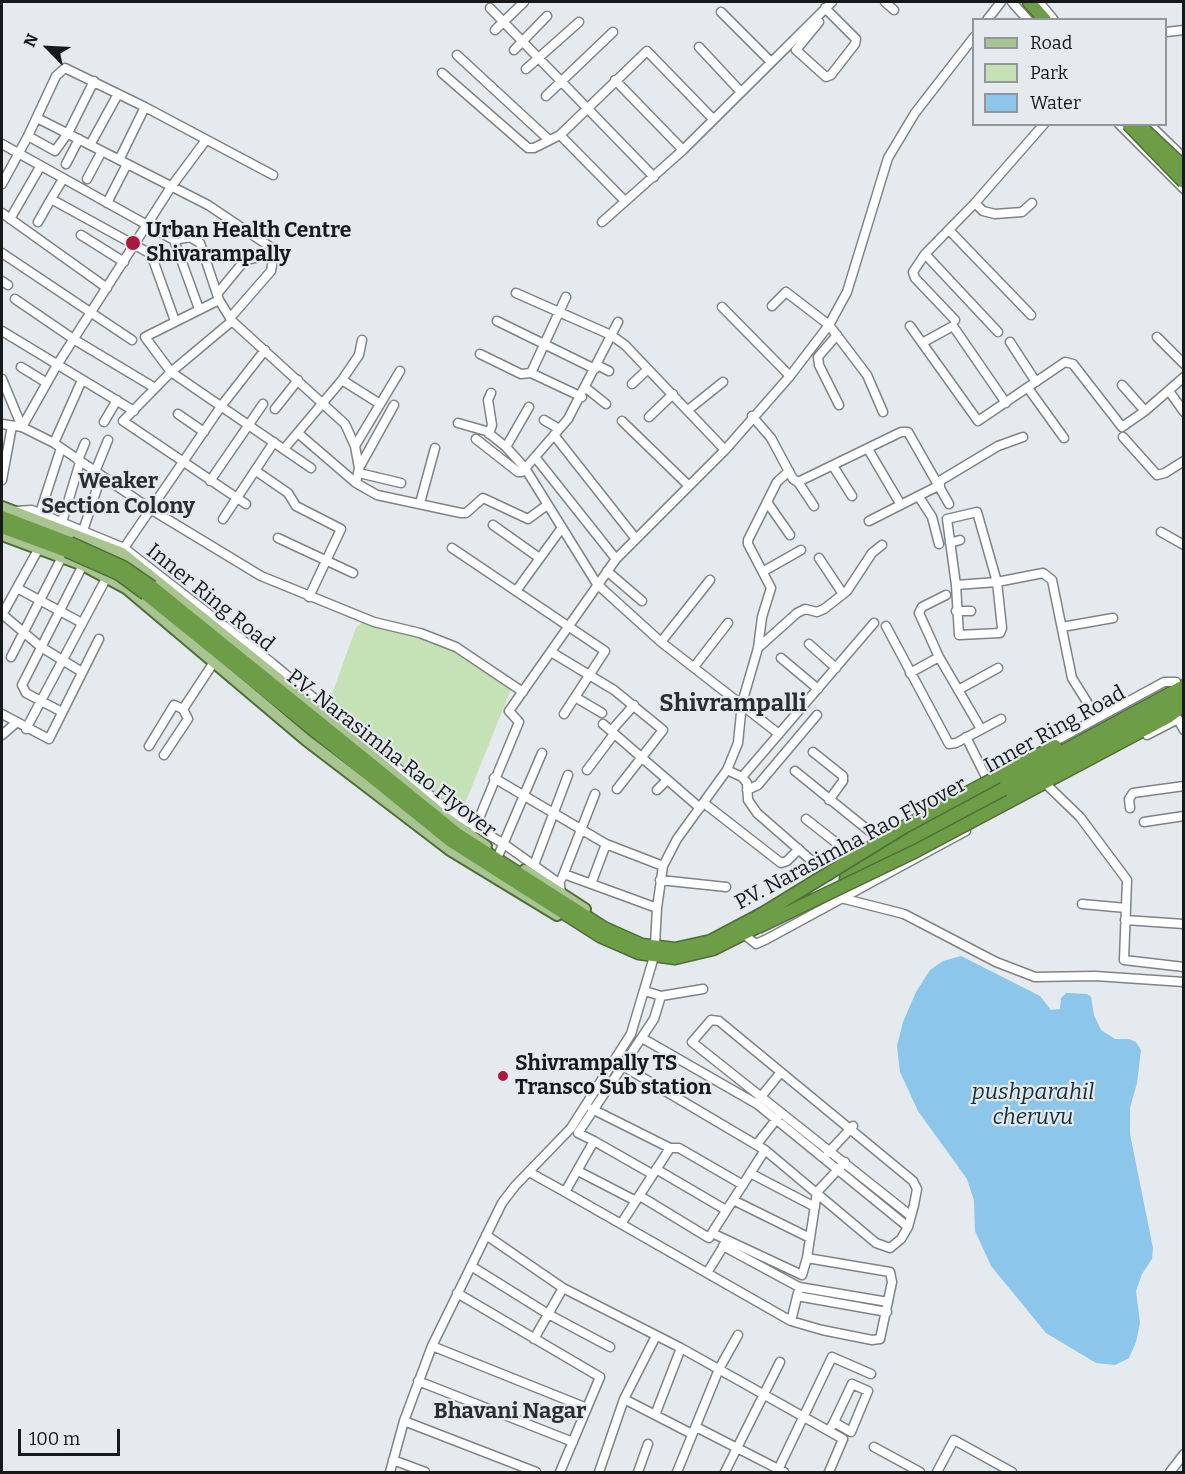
<!DOCTYPE html>
<style>
body{margin:0}
#map{position:relative;width:1185px;height:1474px;overflow:hidden;background:#e5eaee;font-family:Bitter,serif}
canvas{display:block}
.frame{position:absolute;inset:0;border:3px solid #16181a;pointer-events:none}
.legend{position:absolute;left:972px;top:18px;width:195px;height:108px;box-sizing:border-box;background:#e5eaee;border:2px solid #929699;margin:0;padding:8px 10px;list-style:none;font-size:18px;color:#16181a}
.legend li{display:flex;align-items:center;gap:12px;height:30px}
.legend b{width:30px;border:2px solid #929699}
.north{position:absolute;left:18px;top:18px;width:60px;height:60px;-webkit-text-stroke:4px #e5eaee;paint-order:stroke;rotate:294deg;font-size:16px;font-weight:700;line-height:24px;text-align:center;color:#16181a}
.north::after{content:'';display:block;margin:auto;width:21px;height:27px;background:#16181a;clip-path:polygon(50% 0,100% 100%,50% 72%,0 100%)}
.scale{position:absolute;left:18px;top:1429px;width:102px;height:27px;box-sizing:border-box;border:3px solid #16181a;border-top:0;padding-left:8px;font-size:18px;line-height:21px;white-space:nowrap;color:#16181a;-webkit-text-stroke:4px #e5eaee;paint-order:stroke}
</style>
<div id="map">
<canvas width="1185" height="1474"></canvas>
<div class="frame"></div>
<ul class="legend">
<li><b style="height:8px;background:#a7c491"></b>Road</li>
<li><b style="height:16px;background:#c5e1b6"></b>Park</li>
<li><b style="height:16px;background:#8cc6ea"></b>Water</li>
</ul>
<div class="north">N</div>
<div class="scale">100 m</div>
</div>
<script>
const ctx = document.querySelector('canvas').getContext('2d');
ctx.lineJoin = 'round';
function fill(path, color) { ctx.fillStyle = color; ctx.fill(path, 'evenodd'); }
const shape = rows => new Path2D(rows.map(r => 'M' + r).join(''));
function stroke(path, color, width, dash) { ctx.strokeStyle = color; ctx.lineWidth = width; ctx.lineCap = dash ? 'butt' : 'round'; ctx.setLineDash(dash || []); ctx.stroke(path); }
function write(font, color, halo, rows, align = 'center') {
  ctx.font = font + ' Bitter,serif'; ctx.lineWidth = 4.5; ctx.setLineDash([]); ctx.textBaseline = 'middle'; ctx.strokeStyle = halo; ctx.fillStyle = color; for (const [text, x, y, turn = 0] of rows) {
    ctx.save(); ctx.translate(x, y); ctx.rotate((+turn || 0) * Math.PI / 180); ctx.textAlign = isNaN(turn) ? turn : align; if (halo) ctx.strokeText(text, 0, 0); ctx.fillText(text, 0, 0); ctx.restore();
  }
}
fill(shape([
 [366,619,441,641,511,689,460,816,329,702,356,628]
]), '#c5e1b6');
fill(shape([
 [961,956,1040,996,1051,1010,1060,1009,1061,998,1066,993,1087,994,1091,997,1094,1015,1101,1030,1115,1039,1129,1039,1136,1042,1141,1050,1137,1083,1130,1108,1130,1134,1153,1248,1152,1259,1142,1274,1136,1291,1140,1323,1136,1342,1129,1358,1115,1365,1096,1363,1046,1333,991,1266,975,1231,974,1201,967,1179,918,1111,900,1072,897,1046,903,1022,916,992,930,970,943,961]
]), '#8cc6ea');
const minor = shape([
 [885,2,894,10],
 [1012,2,1028,20],
 [1039,2,1054,20],
 [490,8,654,177],
 [721,12,771,62],
 [987,20,1001,2],
 [819,22,796,50,826,77,831,75,855,44,856,39,825,8],
 [495,30,524,2],
 [1166,32,1184,30],
 [699,47,740,91],
 [514,50,547,16],
 [457,55,548,139],
 [526,69,579,22],
 [442,73,528,148,534,148,560,135,647,51,713,119],
 [615,80,683,150],
 [546,96,613,32],
 [37,118,208,205,269,246,274,254,271,271,230,318],
 [1119,124,1184,189],
 [1149,124,1184,158],
 [560,135,625,201],
 [28,136,55,151,68,133,94,81],
 [2,144,174,240,199,309],
 [90,145,118,94],
 [119,160,145,107],
 [66,164,79,139],
 [63,179,51,199,151,254,175,321],
 [87,179,102,151],
 [2,184,28,136,56,76,65,68,145,107,273,175],
 [107,203,127,164],
 [975,203,983,211,995,214,1022,212,1032,203],
 [2,213,107,288],
 [10,219,40,167],
 [38,222,51,199],
 [602,222,683,150,832,2],
 [949,230,1031,315],
 [81,235,124,262],
 [174,240,190,237,200,243,219,300,232,321,345,424,355,446,359,468,356,483],
 [2,253,132,340],
 [925,254,998,332],
 [2,281,8,285],
 [516,293,611,335,625,345,725,450],
 [217,294,245,260,274,254],
 [15,299,75,340,155,388],
 [219,300,145,337,171,372,311,468],
 [772,306,786,292,829,325,867,375,883,412],
 [722,307,790,376],
 [955,320,915,278,913,272,925,254,975,203,1044,124],
 [232,321,171,372,123,421,246,504],
 [497,321,595,369],
 [910,326,978,421,1065,362,1073,364,1122,427,1145,411,1184,377],
 [2,331,134,411],
 [837,335,818,357,819,365,839,405],
 [1157,337,1184,364],
 [1010,342,1036,382],
 [922,343,953,326,1006,403],
 [480,354,521,374,531,373,566,297],
 [597,365,609,371],
 [21,367,47,383],
 [531,373,582,397],
 [2,379,22,427],
 [342,380,380,404],
 [632,384,648,369],
 [1122,385,1145,411],
 [586,388,606,404],
 [1028,388,1064,438],
 [1169,391,1184,412],
 [275,409,298,380],
 [688,410,723,382],
 [178,414,204,432],
 [752,416,771,438,793,479,798,482,901,432,908,432,949,504],
 [649,417,673,394],
 [544,420,559,429],
 [622,421,689,486],
 [104,422,117,400],
 [458,423,486,431,506,447,525,468,597,584,661,642,779,734],
 [2,424,22,427,54,443,152,510,261,576,374,622,420,633,456,647,523,692],
 [22,427,57,365,171,187,206,140],
 [299,434,356,483,377,495,461,513,466,513,483,498,528,519,547,505],
 [489,434,492,425,488,400,491,393],
 [554,435,636,539],
 [1123,437,1157,475,1165,473,1184,461],
 [476,439,518,472,522,472,568,419,618,322],
 [54,443,82,380],
 [355,446,400,371],
 [506,447,529,407],
 [284,449,342,380,359,355,362,340],
 [868,449,901,505],
 [535,457,616,559],
 [78,460,85,443],
 [833,466,852,496],
 [359,468,394,405],
 [256,471,288,493,296,506,341,529,309,597],
 [95,472,108,440],
 [359,473,401,483],
 [2,480,12,426],
 [210,481,263,404],
 [798,482,814,506],
 [938,482,998,446,1023,437],
 [919,497,932,517,939,544],
 [767,502,790,535],
 [420,503,435,448],
 [14,511,32,510,124,548,272,663,449,811,504,844,560,884,561,893],
 [40,513,61,448],
 [223,519,274,442],
 [869,521,940,485],
 [62,522,80,462],
 [493,525,538,557],
 [83,531,101,476],
 [1161,532,1184,545],
 [278,538,353,573],
 [950,543,960,540],
 [124,548,222,405,265,350],
 [452,548,605,651,564,714],
 [819,558,843,594],
 [607,571,642,601],
 [764,571,801,550],
 [956,585,959,635,1000,633,1002,628,997,582,956,585,947,519,977,512,997,582,1043,573,1052,580,1072,678,1097,718],
 [17,588,82,623],
 [516,591,561,529],
 [946,595,922,607,919,613,939,657,981,729],
 [956,611,971,611],
 [2,614,41,647,82,672],
 [2,615,39,548],
 [886,626,949,744,956,743,1001,719],
 [1062,627,1113,618],
 [661,642,710,580],
 [809,644,836,668],
 [758,648,797,613,805,609,817,612,824,609,847,591,872,553,882,545],
 [551,652,614,690,663,730,617,789],
 [11,657,62,557],
 [781,658,818,689],
 [694,667,728,623],
 [910,673,939,657],
 [958,690,998,668],
 [575,697,602,713],
 [183,709,214,662],
 [62,712,26,693,22,685,83,565],
 [2,714,49,739,99,639],
 [1176,716,1184,730],
 [603,724,700,808],
 [26,729,109,573],
 [611,731,634,705],
 [2,735,17,722],
 [1147,735,1178,719],
 [966,737,990,785],
 [1048,745,1164,682,1176,682],
 [149,746,174,705,183,709,188,719,164,755],
 [813,752,843,776,843,781,829,800],
 [587,770,614,734],
 [727,770,742,777,747,783,748,800,757,813,829,876],
 [795,771,884,843],
 [742,777,874,623],
 [494,778,606,844,663,866],
 [1049,787,1080,817,1127,880,1124,960,1184,967],
 [657,790,667,780],
 [747,790,758,785,817,715],
 [704,803,781,863,787,861,799,849],
 [1130,808,1129,799,1133,793,1184,786],
 [806,819,858,860],
 [1144,822,1184,816],
 [475,828,519,722,509,711,616,559,725,450,790,376,829,325,847,292,888,158,915,113,974,37],
 [499,854,542,753],
 [534,865,568,775],
 [564,874,657,908],
 [562,878,595,794],
 [660,880,726,887],
 [591,884,606,844],
 [841,898,904,914,996,962,1035,977,1095,976,1184,982],
 [1082,904,1126,908],
 [1125,920,1184,924],
 [746,936,756,944,767,939,966,831],
 [655,944,657,908,663,866,677,839,727,770,738,743,742,703,758,648,762,617,771,588,748,544,748,540,777,482,789,471],
 [645,991,661,996,703,989],
 [661,996,654,1019,578,1133,594,1141,565,1192,791,1321,822,1330,872,1340,880,1339,892,1282,890,1272,807,1258,817,1192,845,1162],
 [642,1038,757,1104,908,1227],
 [623,1066,765,1150,876,1243,890,1248,901,1239,908,1227,914,1205,917,1189,913,1181,719,1021,711,1020,692,1042,911,1216],
 [760,1098,781,1072],
 [592,1109,670,1148,679,1148,743,1185],
 [594,1141,652,1174],
 [757,1144,779,1116],
 [765,1150,712,1233,802,1275,807,1258],
 [828,1153,853,1126],
 [656,1169,726,1210],
 [578,1171,636,1201],
 [529,1172,565,1192],
 [750,1173,815,1207],
 [640,1196,709,1238,712,1233],
 [733,1200,810,1238],
 [621,1224,670,1148],
 [486,1235,563,1288,681,1348,843,1439,829,1472],
 [723,1246,799,1287,888,1302],
 [471,1266,548,1314,610,1347],
 [707,1273,726,1242],
 [457,1293,600,1377,560,1472],
 [797,1296,887,1312],
 [791,1321,798,1293],
 [656,1336,624,1399,692,1434],
 [534,1339,563,1288],
 [432,1346,587,1408],
 [418,1381,573,1442],
 [655,1415,681,1348],
 [404,1421,536,1472],
 [696,1427,784,1472],
 [829,1431,834,1422,852,1384,868,1391,851,1432,834,1422],
 [874,1447,920,1472],
 [393,1460,425,1472],
 [390,1472,404,1421,432,1346,502,1203,515,1186,571,1128,631,1034,653,960],
 [599,1472,624,1399],
 [638,1472,648,1444],
 [677,1472,719,1369,738,1335],
 [725,1472,780,1362],
 [777,1472,832,1357,871,1374],
 [937,1472,954,1440,1012,1472],
 [1170,1472,1184,1454]
]);
const major = shape([
 [2,507,122,553,321,713,445,817,486,846],
 [2,535,83,565,126,588,306,740,450,850,557,915],
 [525,870,585,909]
]);
const highway = shape([
 [1029,2,1045,20],
 [2,517,70,543],
 [2,527,67,551],
 [152,587,457,834,604,928,642,945,675,949,711,941,762,914],
 [146,594,451,841,600,936,639,953,675,958,713,949,765,923],
 [997,777,1055,746],
 [1010,801,1168,717,1184,705],
 [843,870,1184,686],
 [846,879,1184,696]
]);
stroke(minor, '#7e8387', 11);
stroke(major, '#4f6e37', 14);
stroke(highway, '#4f6e37', 15);
stroke(minor, '#fff', 8);
stroke(major, '#a7c491', 10);
stroke(highway, '#6d9d47', 12);
const highwayBridge = shape([
 [1128,124,1184,182],
 [1139,125,1184,167],
 [70,543,123,567,152,587],
 [67,551,119,574,146,594],
 [754,919,904,827,997,777],
 [758,927,916,851,1010,801]
]);
stroke(highwayBridge, '#4f6e37', 15, []);
stroke(highwayBridge, '#6d9d47', 12);
for (const [x, y, r, color] of [
 [133,243,8,"#ac173f"],
 [503,1076,6,"#ac173f"]
]) { const dot = new Path2D(); dot.arc(x, y, r, 0, 2 * Math.PI); ctx.fillStyle = color; ctx.fill(dot); stroke(dot, '#e5eaee', 2); }
write('bold 21px', '#16181a', '#e5eaee', [
 ["Urban Health Centre",146,231],
 ["Shivarampally",146,255],
 ["Shivrampally TS",515,1064],
 ["Transco Sub station",515,1088]
], 'left');
write('21px', '#16181a', '#e5eaee', [
 ["Inner Ring Road",210,598,39],
 ["Inner Ring Road",1055,730,-29],
 ["P.V. Narasimha Rao Flyover",391,754,38],
 ["P.V. Narasimha Rao Flyover",851,844,-28]
]);
write('bold 22px', '#2a2e31', '#e5eaee', [
 ["Weaker",118,482],
 ["Section Colony",118,507],
 ["Bhavani Nagar",510,1412]
]);
write('italic 22px', '#122d3d', '#e5eaee', [
 ["pushparahil",1033,1093],
 ["cheruvu",1033,1118]
]);
write('bold 24px', '#2a2e31', '#e5eaee', [
 ["Shivrampalli",733,704]
]);
</script>
